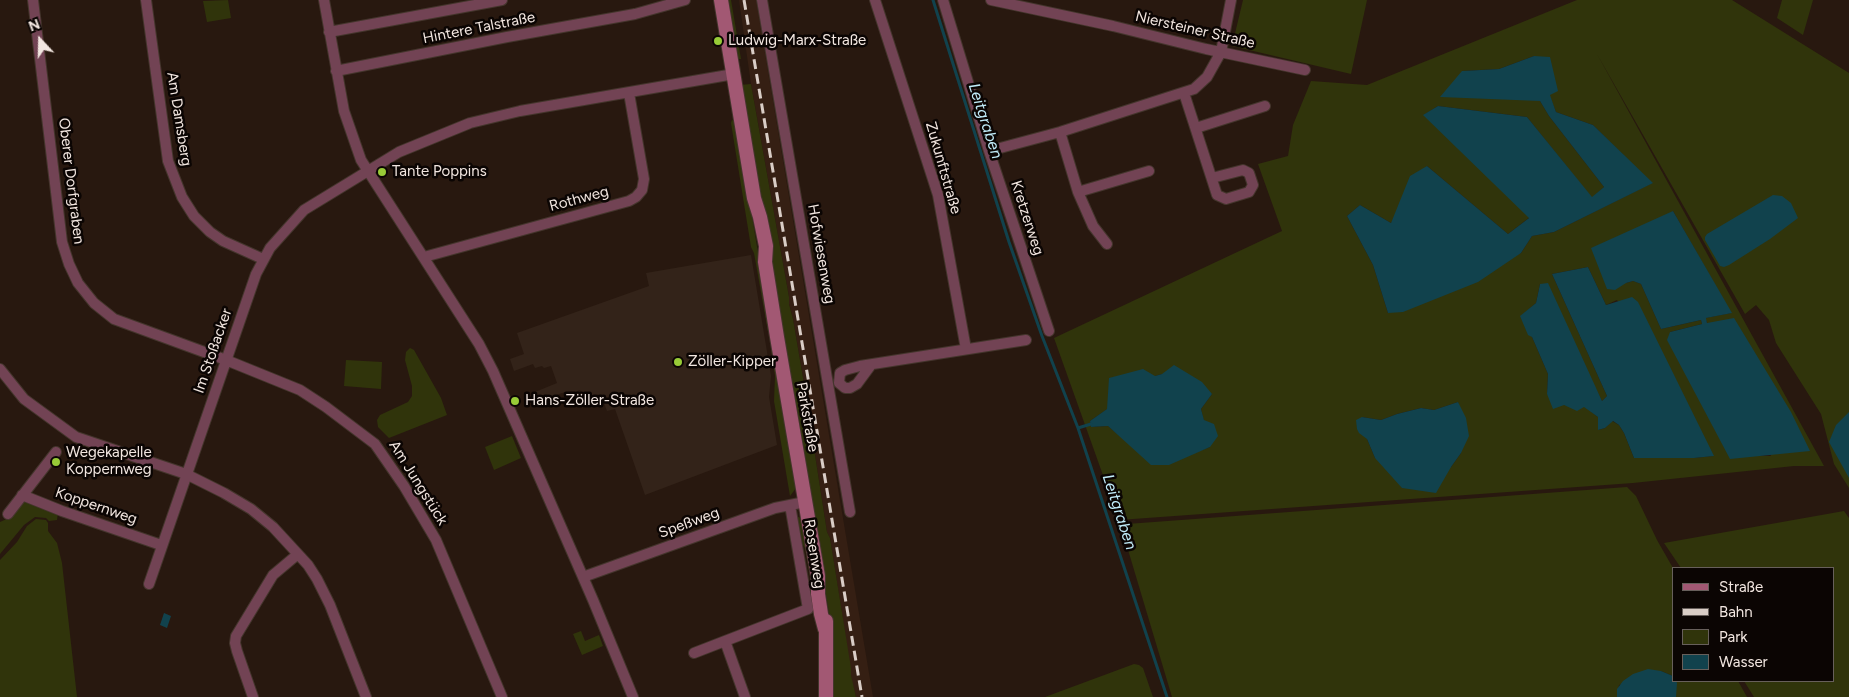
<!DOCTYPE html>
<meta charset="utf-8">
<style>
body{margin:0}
#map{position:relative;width:1849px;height:697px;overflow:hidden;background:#28180f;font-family:Figtree,sans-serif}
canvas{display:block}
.legend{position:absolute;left:1672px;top:567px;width:162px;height:115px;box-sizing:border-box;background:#0b0503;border:1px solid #675f5b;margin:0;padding:6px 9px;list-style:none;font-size:15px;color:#f2e6e0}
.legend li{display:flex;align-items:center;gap:10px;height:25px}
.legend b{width:25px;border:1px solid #675f5b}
.north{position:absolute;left:15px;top:15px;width:50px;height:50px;-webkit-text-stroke:4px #0b0503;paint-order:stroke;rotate:339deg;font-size:14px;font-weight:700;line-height:20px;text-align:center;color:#f2e6e0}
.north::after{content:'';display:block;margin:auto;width:18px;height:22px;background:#f2e6e0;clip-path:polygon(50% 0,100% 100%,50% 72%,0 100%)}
</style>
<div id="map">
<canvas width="1849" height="697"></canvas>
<ul class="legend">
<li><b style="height:6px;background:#a25873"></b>Straße</li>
<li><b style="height:6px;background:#d9cdc6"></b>Bahn</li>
<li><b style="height:14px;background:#30340b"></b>Park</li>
<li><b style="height:14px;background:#11424d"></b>Wasser</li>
</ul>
<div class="north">N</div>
</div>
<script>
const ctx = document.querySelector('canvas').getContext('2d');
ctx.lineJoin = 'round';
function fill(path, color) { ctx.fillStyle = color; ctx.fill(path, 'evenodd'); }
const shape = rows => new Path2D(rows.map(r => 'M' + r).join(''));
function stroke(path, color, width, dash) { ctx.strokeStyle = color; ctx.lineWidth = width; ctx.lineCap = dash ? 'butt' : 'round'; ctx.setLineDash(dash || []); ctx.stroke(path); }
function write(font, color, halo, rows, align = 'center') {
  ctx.font = font + ' Figtree,sans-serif'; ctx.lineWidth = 5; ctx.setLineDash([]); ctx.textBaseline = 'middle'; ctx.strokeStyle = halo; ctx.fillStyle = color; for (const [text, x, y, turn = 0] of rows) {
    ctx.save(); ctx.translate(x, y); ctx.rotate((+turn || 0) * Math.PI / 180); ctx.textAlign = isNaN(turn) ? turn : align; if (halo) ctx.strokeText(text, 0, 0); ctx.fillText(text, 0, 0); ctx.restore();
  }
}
fill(shape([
 [739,0,756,0,873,697,856,697,852,683,842,614,830,538,827,532,811,429,808,421,808,407,793,319,789,304,789,297,751,84]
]), '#351f13');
fill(shape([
 [751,255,771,376,769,397,777,445,645,495,615,409,607,411,604,403,602,403,598,394,584,399,580,390,566,395,565,392,539,401,535,392,557,383,551,366,544,368,542,366,535,368,533,364,514,371,510,359,524,354,517,333,649,286,646,273]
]), '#332319');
fill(shape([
 [228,0,231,18,207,22,203,1],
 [727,0,731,0,741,59,737,59],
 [1243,0,1367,0,1351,74,1232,46],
 [1577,0,1732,0,1849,73,1849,488,1834,464,1821,414,1776,343,1769,320,1756,305,1745,314,1597,54,1824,466,1794,466,1633,483,1119,520,1054,338,1282,231,1258,164,1288,156,1293,125,1311,81,1367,85],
 [1534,56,1556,112,1593,125,1652,183,1554,232,1532,236,1521,253,1388,313,1373,265,1347,216,1360,205,1391,223,1427,166,1508,234,1530,217,1424,115,1438,106,1527,117,1592,198,1604,187,1549,116,1540,101,1462,71,1499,69],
 [1673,211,1731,313,1705,318,1771,456,1756,456,1670,332,1702,324,1701,320,1661,329,1641,284,1633,281,1626,283],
 [1588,267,1606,305,1617,300,1713,456,1694,458,1634,458,1624,433,1619,425,1612,421,1605,428,1598,430,1598,417,1584,406,1564,405,1547,394,1548,374,1532,337,1521,316,1536,303,1540,284,1602,401,1607,396,1552,274],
 [1162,374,1212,394,1201,409,1210,447,1191,454,1121,437,1108,426,1091,427,1090,421,1155,376],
 [1458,402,1461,453,1451,467,1375,458,1367,439,1362,417,1381,420,1397,414,1421,408,1434,410],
 [1782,0,1813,0,1803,35,1777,18],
 [751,84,789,297,789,304,793,319,808,407,808,421,811,429,827,532,830,538,851,668,851,675,856,697,832,697,831,633,828,606,740,85],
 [732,120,736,122,737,125,770,326,768,332,754,253,751,247,731,123],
 [410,348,414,350,441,398,447,415,389,438,378,427,377,420,380,415,408,402,412,396,412,386,405,360,406,352],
 [771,349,773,350,796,488,790,496,774,401,775,376],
 [346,360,382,362,381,389,344,386],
 [512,436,521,458,494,470,485,447],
 [1627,487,1636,496,1657,540,1673,568,1673,676,1661,671,1619,685,1617,697,1172,697,1123,533,1124,528,1127,524],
 [21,502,27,502,58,512,57,520,49,521,46,518,35,517,24,525,0,554,0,522,11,517],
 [1844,511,1849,518,1849,697,1754,697,1744,681,1833,681,1833,568,1681,568,1664,543],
 [797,516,802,519,821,636,822,697,818,697,818,634,816,611,805,548,803,545],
 [36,519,46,520,48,523,48,531,57,543,62,563,77,697,0,697,0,560,17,542,27,526],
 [581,631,585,641,599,635,603,646,582,655,573,634],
 [1134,664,1139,665,1143,668,1153,697,1045,697],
 [1676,681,1738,681,1747,697,1676,697]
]), '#30340b');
fill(shape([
 [1534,56,1550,57,1558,91,1550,95,1556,112,1593,125,1653,183,1554,232,1532,236,1521,253,1478,282,1403,312,1388,313,1373,265,1347,216,1360,205,1391,223,1410,176,1427,166,1508,234,1529,218,1423,115,1438,106,1527,117,1592,197,1604,187,1549,116,1540,101,1440,97,1462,71,1499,69],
 [1773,195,1782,196,1791,203,1798,218,1770,239,1729,265,1724,267,1720,266,1705,240,1705,237,1707,234],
 [1673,211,1732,313,1706,318,1707,323,1734,318,1791,412,1810,451,1730,459,1667,340,1670,332,1702,324,1701,320,1661,329,1641,284,1633,281,1626,283,1615,290,1607,289,1591,248],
 [1588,267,1606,305,1632,297,1638,302,1714,456,1694,458,1634,458,1624,433,1619,425,1613,421,1605,428,1598,430,1598,417,1584,407,1577,411,1564,405,1553,409,1547,394,1548,374,1532,337,1528,335,1520,316,1536,303,1540,284,1548,283,1602,401,1607,396,1552,274],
 [1174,365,1202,382,1212,394,1201,409,1204,420,1214,424,1218,436,1210,447,1169,465,1151,465,1108,426,1091,427,1090,421,1107,409,1109,378,1143,369,1155,376,1162,374],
 [1458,402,1466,418,1469,436,1461,453,1451,467,1436,493,1402,488,1375,458,1367,439,1359,433,1357,429,1356,420,1362,417,1381,420,1397,414,1421,408,1434,410],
 [1849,412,1849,478,1829,442,1836,425],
 [164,613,171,616,167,628,160,625],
 [1648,669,1661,671,1673,676,1673,681,1676,681,1677,683,1676,697,1617,697,1617,689,1623,681,1633,674]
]), '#11424d');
stroke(shape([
 [933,0,1009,242,1042,336,1078,428,1167,697],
 [1078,428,1091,424]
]), '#11424d', 3);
const street = shape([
 [33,0,62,242,69,264,78,283,94,303,114,319,226,360,300,390,326,407,375,444,404,486,436,540,502,697],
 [146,0,168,161,182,197,194,216,210,232,223,241,263,259],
 [324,0,344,111,361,160,479,344,493,371,593,600,633,697],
 [762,0,850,512],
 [875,0,938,195,966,349],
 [943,0,989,151,1049,331],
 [991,0,1113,26,1206,49,1305,70],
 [329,32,502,0],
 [336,71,507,37,635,14,685,0],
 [1184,93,1217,195,1226,199,1249,192,1253,185,1249,173,1243,170,1212,178],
 [1196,128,1265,106],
 [1060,132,1078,192,1093,226,1107,244],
 [989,151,1060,132,1194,89,1207,77,1221,52,1231,0],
 [1078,192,1149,171],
 [424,257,629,201,636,197,642,190,644,179,629,93],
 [871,365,857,384,850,388,845,388,839,383,840,373,845,370,860,366,1026,340],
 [0,369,24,399,76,437,186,474,224,493,251,509,273,527,308,565,317,579,330,605,366,697],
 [22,495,62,511,161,545],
 [8,514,56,452],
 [583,577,775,508,805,502],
 [149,584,256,274,270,248,304,210,399,152,470,123,520,111,734,74],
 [694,653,725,641],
 [253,697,237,651,235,643,236,636,273,575,298,554],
 [745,697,725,641,808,609,790,505]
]);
const secondary = shape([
 [721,0,754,198,760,217,766,246,765,262,777,337,818,576,818,594,821,614,825,629],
 [826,621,826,697]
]);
stroke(street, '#44352c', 12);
stroke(secondary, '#44352c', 16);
stroke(street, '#724354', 10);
stroke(secondary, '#a25873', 14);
stroke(shape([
 [744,0,862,697]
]), '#d9cdc6', 3, [10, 5]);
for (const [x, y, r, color] of [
 [718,41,5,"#98cb37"],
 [382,172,5,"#98cb37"],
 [678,362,5,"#98cb37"],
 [515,401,5,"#98cb37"],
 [56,462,5,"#98cb37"]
]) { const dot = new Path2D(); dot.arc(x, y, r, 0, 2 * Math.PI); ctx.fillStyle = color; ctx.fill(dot); stroke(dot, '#0b0503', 2); }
write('15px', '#f2e6e0', '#0b0503', [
 ["Hintere Talstraße",479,28,-11],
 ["Niersteiner Straße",1195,30,13],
 ["Am Damsberg",179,119,81],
 ["Zukunftstraße",943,168,74],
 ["Oberer Dorfgraben",71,181,83],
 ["Rothweg",579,199,-15],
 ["Kretzerweg",1027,218,72],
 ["Hofwiesenweg",821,254,80],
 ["Im Stoßacker",213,351,-71],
 ["Parkstraße",807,417,80],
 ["Am Jungstück",418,483,58],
 ["Koppernweg",96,506,19],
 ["Speßweg",689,523,-20],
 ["Rosenweg",814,554,81]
]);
write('15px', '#f2e6e0', '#0b0503', [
 ["Ludwig-Marx-Straße",728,41],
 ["Tante Poppins",392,172],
 ["Zöller-Kipper",688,362],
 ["Hans-Zöller-Straße",525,401],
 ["Wegekapelle",66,453],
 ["Koppernweg",66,470]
], 'left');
write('italic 16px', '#c1ecf9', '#0b0503', [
 ["Leitgraben",985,121,72],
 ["Leitgraben",1119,512,72]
]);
</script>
